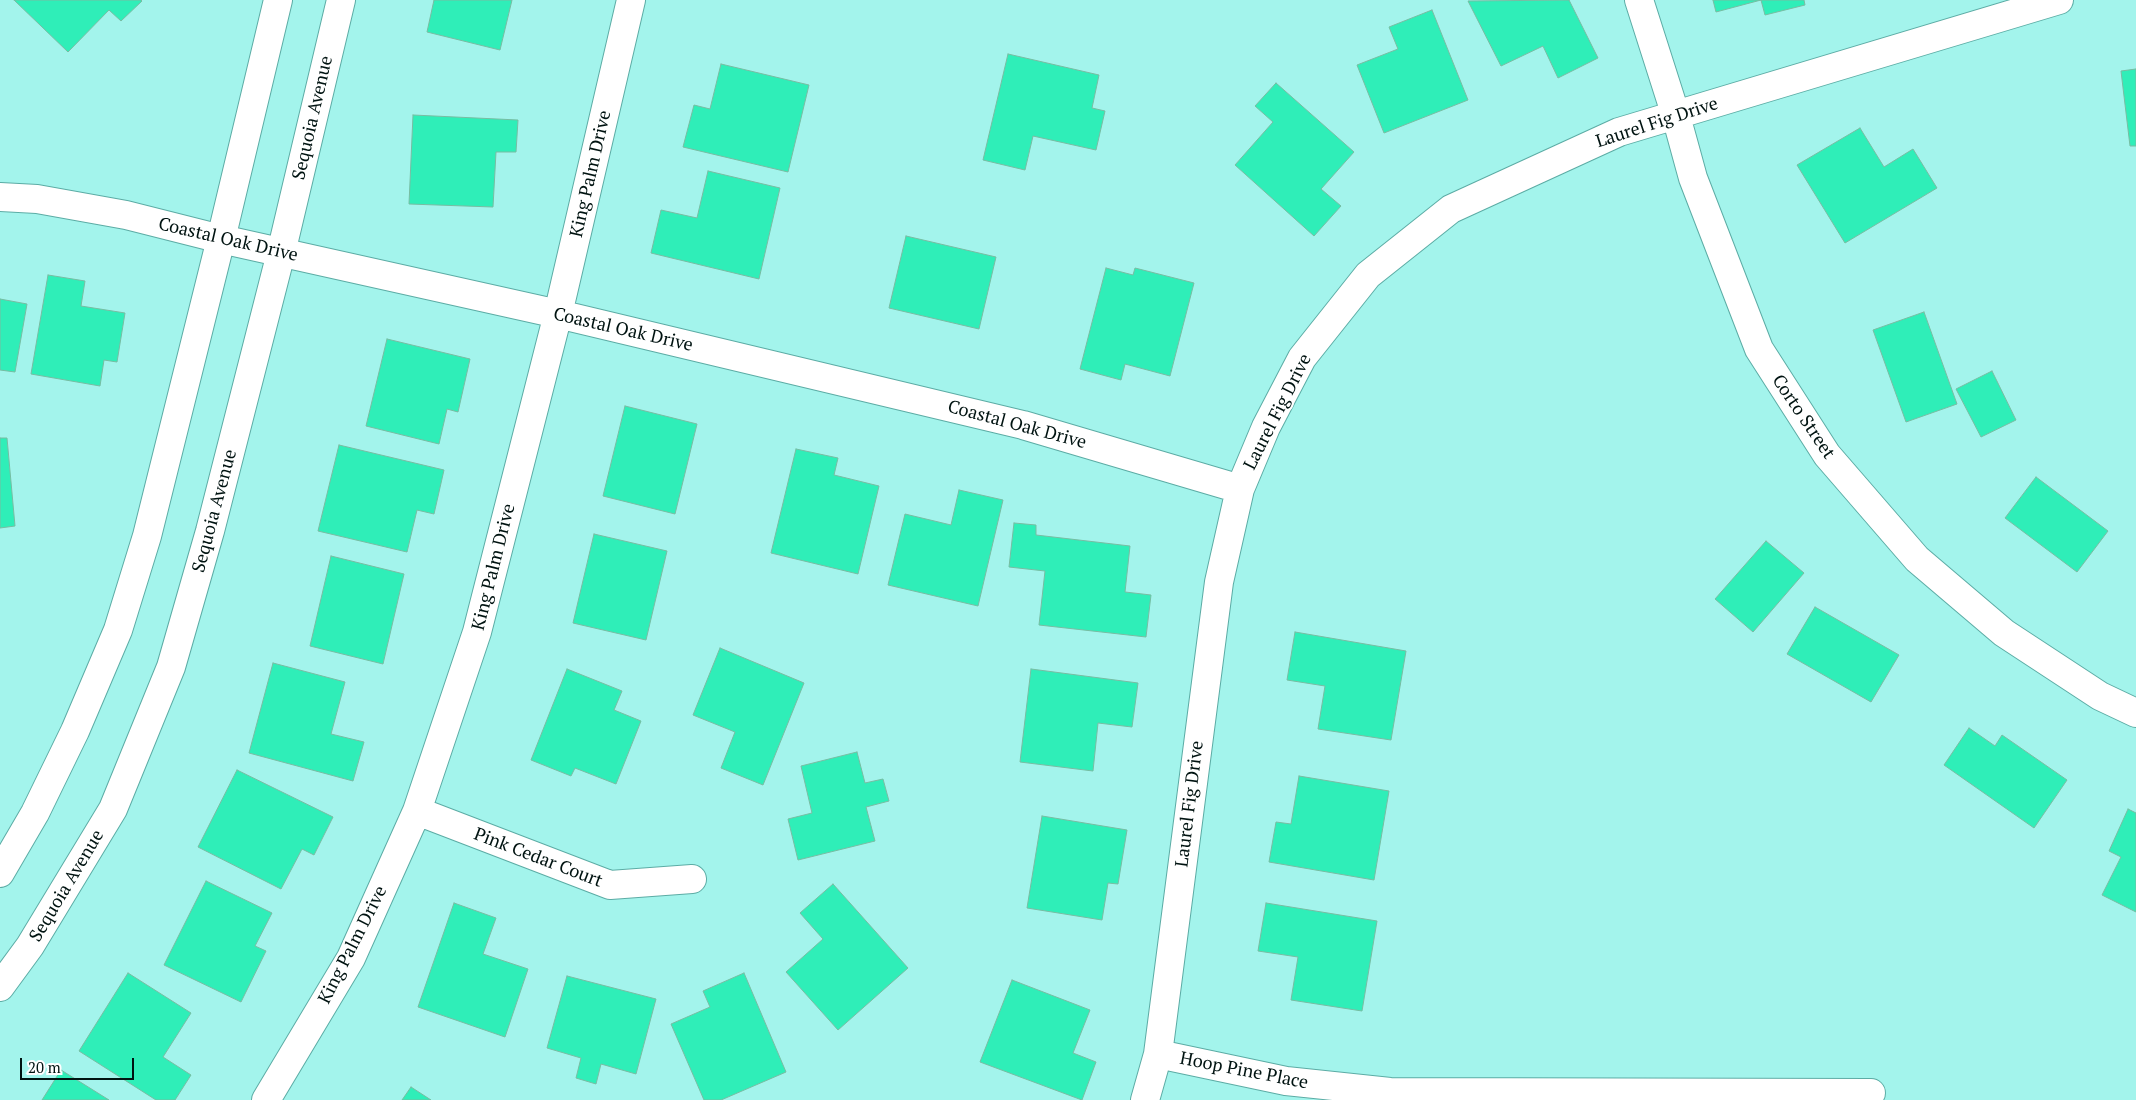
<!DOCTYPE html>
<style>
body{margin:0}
#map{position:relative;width:2136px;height:1100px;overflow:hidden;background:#a3f4ec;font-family:"PT Serif",serif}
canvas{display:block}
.scale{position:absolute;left:20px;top:1058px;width:114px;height:22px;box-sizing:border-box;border:2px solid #001311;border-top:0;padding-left:6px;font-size:15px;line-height:18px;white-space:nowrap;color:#001311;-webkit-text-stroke:4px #fff;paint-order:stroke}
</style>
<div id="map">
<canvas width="2136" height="1100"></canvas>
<div class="scale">20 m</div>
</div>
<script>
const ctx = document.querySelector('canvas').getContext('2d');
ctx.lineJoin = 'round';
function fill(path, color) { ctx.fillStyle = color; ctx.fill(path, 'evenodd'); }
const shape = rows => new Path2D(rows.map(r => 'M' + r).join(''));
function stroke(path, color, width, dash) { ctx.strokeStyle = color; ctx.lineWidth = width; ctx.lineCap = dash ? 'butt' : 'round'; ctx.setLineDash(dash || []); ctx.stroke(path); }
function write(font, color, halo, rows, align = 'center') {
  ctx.font = font + ' "PT Serif",serif'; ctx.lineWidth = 4; ctx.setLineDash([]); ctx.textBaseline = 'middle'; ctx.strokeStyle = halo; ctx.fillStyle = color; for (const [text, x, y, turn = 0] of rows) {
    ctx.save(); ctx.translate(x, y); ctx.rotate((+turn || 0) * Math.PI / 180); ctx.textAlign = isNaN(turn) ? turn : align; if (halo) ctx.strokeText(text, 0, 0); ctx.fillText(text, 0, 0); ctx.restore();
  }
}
const building = shape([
 [14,0,141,0,142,1,121,21,109,10,68,52,14,0],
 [434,0,512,0,500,50,427,32,434,0],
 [1569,0,1598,58,1558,78,1543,46,1501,66,1468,1,1569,0],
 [1713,0,1804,0,1805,5,1765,15,1761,0,1716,12,1713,0],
 [1432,10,1468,100,1384,133,1357,65,1398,49,1389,27,1432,10],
 [1008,54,1099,75,1092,108,1105,111,1096,150,1033,136,1025,170,983,160,1008,54],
 [721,64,809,85,788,172,683,147,694,105,710,109,721,64],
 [2136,69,2136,146,2130,146,2121,71,2136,69],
 [1276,83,1354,152,1321,189,1341,206,1314,236,1235,165,1273,122,1255,106,1276,83],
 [413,115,518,120,516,152,496,152,493,207,409,204,413,115],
 [1860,128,1884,167,1913,149,1937,188,1845,243,1797,165,1860,128],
 [708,171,780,188,759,279,651,253,661,210,697,218,708,171],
 [906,236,996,257,979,329,889,308,906,236],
 [1106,268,1133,275,1135,268,1194,283,1170,376,1125,364,1121,380,1080,369,1106,268],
 [48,275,85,281,81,306,125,313,117,362,104,360,100,386,31,374,48,275],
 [0,299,27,304,15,372,0,370,0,299],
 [1924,312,1957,404,1906,422,1873,330,1924,312],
 [387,339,470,359,458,412,447,409,439,444,366,426,387,339],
 [1992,371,2016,420,1981,437,1956,389,1992,371],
 [625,406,697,424,675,514,603,496,625,406],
 [0,438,7,438,15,526,0,528,0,438],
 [339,445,444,470,434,514,417,510,407,552,318,531,339,445],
 [796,449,838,458,834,475,879,486,858,574,771,553,796,449],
 [2036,477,2108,531,2077,572,2005,518,2036,477],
 [959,490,1003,500,978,606,888,585,905,514,951,525,959,490],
 [1014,523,1036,525,1036,535,1130,546,1125,592,1151,595,1146,637,1039,625,1045,571,1009,567,1014,523],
 [594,534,667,551,646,640,573,623,594,534],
 [1766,541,1804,573,1753,632,1715,599,1766,541],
 [331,556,404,574,383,664,310,646,331,556],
 [1815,607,1899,655,1871,702,1787,654,1815,607],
 [1295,632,1406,651,1391,740,1318,729,1325,686,1287,680,1295,632],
 [720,648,804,683,763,785,721,768,735,732,693,715,720,648],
 [273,663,345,682,331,734,364,742,353,781,249,753,273,663],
 [567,669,622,691,614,710,641,721,616,784,575,768,571,776,531,760,567,669],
 [1031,669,1138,683,1132,727,1098,723,1093,771,1020,762,1031,669],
 [1969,728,1995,746,2002,735,2067,780,2034,828,1944,765,1969,728],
 [857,752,865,783,883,779,889,801,866,807,875,841,798,860,788,819,812,813,801,766,857,752],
 [237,770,333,817,314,855,302,849,281,889,198,847,237,770],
 [1299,776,1389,791,1374,880,1269,862,1276,822,1291,824,1299,776],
 [2128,809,2136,813,2136,912,2102,895,2121,857,2109,851,2128,809],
 [1042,816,1127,830,1118,884,1108,883,1102,920,1027,908,1042,816],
 [206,881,272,913,255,946,266,951,241,1002,164,965,206,881],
 [833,884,908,968,838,1030,786,972,823,939,800,913,833,884],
 [454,903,496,918,483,954,528,969,505,1037,418,1007,454,903],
 [1266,903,1377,921,1362,1011,1291,1000,1298,957,1258,951,1266,903],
 [128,973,191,1013,163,1057,191,1075,175,1100,156,1100,79,1051,128,973],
 [744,973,786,1072,721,1100,704,1100,671,1024,710,1007,703,991,744,973],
 [567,976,656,999,636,1074,601,1064,596,1084,576,1078,581,1058,547,1048,567,976],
 [1012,980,1090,1010,1073,1053,1096,1062,1082,1100,980,1062,1012,980],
 [61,1070,109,1100,42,1100,61,1070],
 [411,1087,431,1100,402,1100,411,1087]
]);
fill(building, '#2feeb8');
stroke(building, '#78bca2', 1);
const street = shape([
 [1639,0,1676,116,1693,178,1759,349,1827,455,1917,559,2004,633,2100,696,2136,713],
 [0,197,37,199,126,215,221,239,558,314,1023,425,1240,489],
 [417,811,610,885,692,879],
 [1158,1054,1286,1081,1390,1092,1871,1093],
 [266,1100,351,958,417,811,477,632,558,314,631,0],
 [1145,1100,1158,1054,1219,582,1240,489,1266,427,1302,358,1368,275,1451,209,1619,132,2059,0]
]);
const secondary = shape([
 [0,873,35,813,75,731,118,630,147,536,221,239,278,0],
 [0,987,30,946,113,809,171,667,210,531,281,253,341,0]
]);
stroke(street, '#5caca5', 30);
stroke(secondary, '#5caca5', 30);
stroke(street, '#fff', 28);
stroke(secondary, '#fff', 28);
write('18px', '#001311', '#fff', [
 ["Sequoia Avenue",313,118,-77],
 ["Laurel Fig Drive",1657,123,-18],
 ["King Palm Drive",591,174,-77],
 ["Coastal Oak Drive",228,240,13],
 ["Coastal Oak Drive",623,330,13],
 ["Laurel Fig Drive",1278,412,-63],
 ["Corto Street",1803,417,56],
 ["Coastal Oak Drive",1017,425,15],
 ["Sequoia Avenue",215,511,-75],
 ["King Palm Drive",494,567,-76],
 ["Laurel Fig Drive",1190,804,-83],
 ["Pink Cedar Court",538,858,21],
 ["Sequoia Avenue",67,886,-59],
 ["King Palm Drive",353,945,-63],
 ["Hoop Pine Place",1244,1071,11]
]);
</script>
